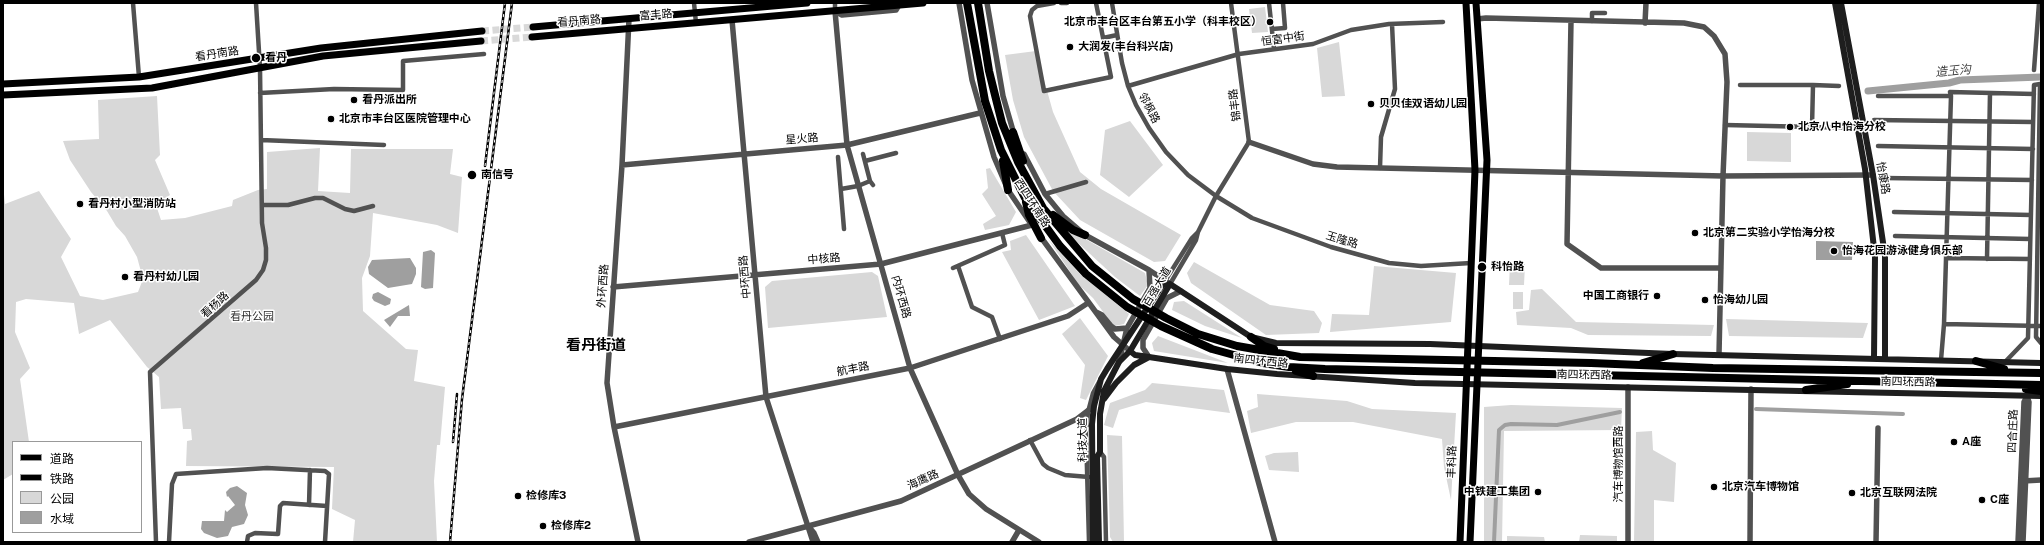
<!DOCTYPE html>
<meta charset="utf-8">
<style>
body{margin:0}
#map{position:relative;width:2044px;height:545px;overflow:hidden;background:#fff;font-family:"Public Sans","Noto Sans SC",sans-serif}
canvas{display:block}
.frame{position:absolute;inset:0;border:4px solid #000;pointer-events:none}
.legend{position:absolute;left:12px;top:441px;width:130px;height:92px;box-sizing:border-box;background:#fff;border:1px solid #999;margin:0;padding:5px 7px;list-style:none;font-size:12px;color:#000}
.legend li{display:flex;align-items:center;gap:8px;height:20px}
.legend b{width:20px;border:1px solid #999}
</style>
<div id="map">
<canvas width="2044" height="545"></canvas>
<div class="frame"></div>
<ul class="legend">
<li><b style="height:5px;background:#000"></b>道路</li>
<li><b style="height:5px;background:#000"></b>铁路</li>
<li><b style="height:11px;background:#d8d8d8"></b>公园</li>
<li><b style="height:11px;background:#9f9f9f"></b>水域</li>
</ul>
</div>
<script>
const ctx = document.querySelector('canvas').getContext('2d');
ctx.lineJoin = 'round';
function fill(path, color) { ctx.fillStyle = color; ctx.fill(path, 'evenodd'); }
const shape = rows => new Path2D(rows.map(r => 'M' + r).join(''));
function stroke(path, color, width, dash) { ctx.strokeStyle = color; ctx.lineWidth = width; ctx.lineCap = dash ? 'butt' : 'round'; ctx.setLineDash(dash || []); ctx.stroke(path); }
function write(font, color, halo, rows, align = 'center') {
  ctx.font = font + ' "Public Sans","Noto Sans SC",sans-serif'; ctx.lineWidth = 3; ctx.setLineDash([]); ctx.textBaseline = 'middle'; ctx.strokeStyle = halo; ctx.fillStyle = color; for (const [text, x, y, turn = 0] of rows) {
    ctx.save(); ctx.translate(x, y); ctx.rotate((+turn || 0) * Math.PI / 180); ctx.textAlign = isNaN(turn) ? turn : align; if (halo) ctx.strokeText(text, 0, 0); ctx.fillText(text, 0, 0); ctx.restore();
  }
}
fill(shape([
 [1265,7,1268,32,1252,33,1249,9],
 [1339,42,1345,96,1322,97,1317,48],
 [1036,51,1053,112,1080,172,1101,189,1181,235,1165,261,1154,262,1080,220,1053,191,1024,137,1013,100,1005,55],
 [157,96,160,155,155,160,170,195,156,205,161,220,185,218,232,206,233,200,258,190,267,189,267,152,320,148,318,191,350,193,351,149,453,149,450,174,462,177,458,233,437,225,373,213,370,256,362,278,363,311,406,349,418,350,414,381,445,387,440,445,437,445,434,481,437,542,353,542,355,520,332,509,334,467,186,466,187,441,192,440,191,429,183,429,181,408,161,409,159,377,147,367,110,320,79,334,74,303,26,299,16,302,15,332,30,368,20,379,29,442,13,442,13,474,3,480,3,185,5,204,39,191,71,239,61,257,80,296,103,300,138,292,143,279,137,257,125,236,116,226,107,211,91,192,70,160,63,141,99,139,98,100],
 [1130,121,1163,165,1129,197,1100,175,1105,130],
 [1747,132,1791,133,1791,162,1747,161],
 [990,168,1016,212,1009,225,985,230,983,224,996,216,982,194,988,188,986,169],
 [1061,223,1073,232,1145,273,1148,285,1140,296,1115,277,1076,241],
 [1026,235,1075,306,1039,320,1002,252,1011,250,1010,241],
 [1048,239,1080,274,1129,314,1124,324,1115,326,1112,324,1093,298,1079,285],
 [1194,262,1270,305,1314,311,1322,323,1319,333,1266,335,1191,283,1187,273],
 [1510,263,1525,264,1524,285,1509,285],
 [1374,266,1456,273,1451,322,1330,332,1332,314,1369,315],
 [872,272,878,276,887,317,768,328,765,287,772,281],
 [1542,289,1576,322,1714,325,1711,336,1588,335,1571,328,1517,325,1516,312,1529,310,1531,290],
 [1513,292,1523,292,1523,309,1513,309],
 [1184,301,1242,338,1205,326,1172,310,1174,302],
 [1080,318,1108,356,1086,400,1080,398,1085,365,1062,334],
 [1726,319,1868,323,1863,338,1729,336],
 [1158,336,1228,363,1154,351,1152,343],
 [1152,383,1224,390,1230,413,1146,402,1119,410,1113,428,1104,425,1110,403,1145,390],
 [1257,394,1347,401,1372,409,1456,413,1451,500,1444,467,1442,439,1353,422,1296,422,1251,433,1247,411,1258,407],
 [1511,405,1622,408,1621,430,1504,431,1502,542,1484,542,1484,407],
 [1652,431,1653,450,1676,463,1674,502,1654,500,1654,542,1634,542,1636,432],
 [1107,435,1122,436,1124,542,1113,542,1110,537],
 [1298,452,1299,472,1269,470,1265,456,1274,453],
 [1580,535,1617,536,1617,542,1579,542],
 [1507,536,1544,537,1545,542,1507,542]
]), '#d8d8d8');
fill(shape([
 [1816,241,1853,242,1852,260,1816,260],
 [431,250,435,253,433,288,425,289,421,287,423,252],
 [410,258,416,268,416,274,412,284,388,288,369,274,368,267,372,260],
 [378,292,391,299,390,304,385,306,374,301,372,298,373,294],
 [409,305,410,316,398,316,390,327,384,320],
 [237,486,247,493,245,505,248,515,244,524,232,527,228,536,217,538,204,533,201,529,202,521,224,521,225,510,227,512,235,505,228,496,227,497,226,492,230,488]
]), '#9f9f9f');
stroke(shape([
 [1756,409,1903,414],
 [1494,542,1499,430,1505,425,1511,424,1557,425,1620,412]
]), '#9f9f9f', 4);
stroke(shape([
 [1868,91,1949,83,1960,80,2041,77]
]), '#9f9f9f', 7);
stroke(shape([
 [482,31,533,27],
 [481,41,532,37]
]), '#d9d9d9', 7, [7, 3.5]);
stroke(shape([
 [133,3,139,77],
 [694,3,696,23],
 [835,3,835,11],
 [1054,3,1037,6,1032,10,1030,16,1044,91,1111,77,1096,3],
 [1061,3,1067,3],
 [1112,3,1122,63,1128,86,1136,105,1149,128,1166,152,1188,175,1216,196,1252,218,1331,247,1389,263,1421,266,1471,263],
 [1269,3,1274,49],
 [1592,21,1592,13,1605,13],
 [1272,29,1285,28,1283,3],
 [1103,38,1117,35],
 [2034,70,2039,3],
 [1740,85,1813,85,1812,127],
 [1813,85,1839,86],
 [1128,86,1239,54,1313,44,1351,30,1389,24,1443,22],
 [260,93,334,89,403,90,403,61,484,54],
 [1878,96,1951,96,1944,324,2041,326],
 [1951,96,1950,92,2034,94],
 [1874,120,2033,122],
 [1725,125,1858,128],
 [261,140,384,145],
 [1878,146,2033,149],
 [863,154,870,181,873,185],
 [838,157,844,229],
 [865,161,896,153],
 [1380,168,1381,137,1395,89,1392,24],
 [1884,178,2032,180],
 [841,189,858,186,870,181],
 [1045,194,1086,182],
 [263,205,288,205,315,198,323,198,345,209,354,211,373,206],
 [1894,212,2031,215],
 [1895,236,2030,239],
 [1946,258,2030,259],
 [1987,259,1990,93],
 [958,266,972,307,992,317,1000,339],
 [953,268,1005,245,1002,233],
 [1165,281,1192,238,1198,232],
 [1170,284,1196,240,1198,232,1216,196,1249,142,1231,3],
 [1941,360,1944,324],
 [2005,362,2028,338,2034,85,2040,84,2036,337,2041,343],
 [1030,440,1043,464,1048,468,1065,475,1089,477],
 [1100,452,1104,457,1106,542],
 [309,505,310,470],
 [156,542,150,372,256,280,263,270,266,260,266,248,262,223,260,68,256,3],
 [169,542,172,484,176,474,267,468,325,471,329,474,325,542],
 [247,542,248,536,255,533,278,534,280,506,283,503,327,506],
 [1089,542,1086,433,1088,412,1093,393,1099,382]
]), '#515151', 4.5);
stroke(shape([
 [959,3,972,80,994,157,1008,190,1029,221],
 [987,3,1003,96,1014,134],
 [835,11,847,145,910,368,958,475,969,494,986,509,1039,542],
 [835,11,842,15,896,10,899,5],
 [629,19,622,165,607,383,614,427,638,542],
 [1477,19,1486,18,1684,23,1704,27,1714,36,1725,54,1727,82,1723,176,1719,354],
 [732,20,766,397,813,542],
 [1571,21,1567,244,1601,268,1721,268],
 [1645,23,1646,3],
 [1249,142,1313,164,1337,167,1723,176,1873,175],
 [1024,154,1045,194,1063,216,1085,235,1149,270,1169,283],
 [622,165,847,145,980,113],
 [1040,236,1114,337,1130,351],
 [613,287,881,264,1032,225],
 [1096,312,1102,315,1111,326,1115,329,1127,328,1150,288,1149,270],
 [1149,357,1143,348,1143,340,1167,298,1181,291],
 [1119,362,1127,328],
 [1227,369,1275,542],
 [614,427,910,368,1068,316,1088,303],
 [2023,481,2041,480],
 [809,527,814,533,818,542],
 [749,542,901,501,1077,419,1094,406],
 [1012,542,1019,530],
 [1628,542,1628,387],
 [1750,542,1751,389],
 [1876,542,1878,428],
 [2018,542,2024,402,2027,396],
 [2023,542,2029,402,2027,396]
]), '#515151', 5.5);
stroke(shape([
 [1835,3,1865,169,1875,257,1874,358],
 [1841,3,1873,175,1885,256,1885,358],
 [1130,351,1135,355,1149,357,1227,369,1277,374,1415,383,2041,396],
 [1104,399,1116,383,1134,365,1149,357],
 [1093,542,1092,424,1094,406,1101,379,1107,369,1165,281],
 [1099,542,1097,457,1100,452,1100,414,1104,391,1119,362,1130,351,1170,284,1251,337,1276,343,1430,344,1673,354,2041,363]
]), '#1e1e1e', 6);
stroke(shape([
 [533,27,807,3],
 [532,37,923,3],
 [3,84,139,77,321,48,482,31],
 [3,95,152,88,323,56,481,41],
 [1460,542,1475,170,1466,3],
 [1470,542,1487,160,1476,3]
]), '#000', 7);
stroke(shape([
 [967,3,985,101,1001,150,1025,198,1060,246,1086,274,1127,307,1161,326,1212,349,1263,363,1289,367,1325,369,2041,385],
 [978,3,989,71,1002,123,1018,162,1043,208,1092,266,1133,299,1166,318,1198,334,1237,346,1300,357,1591,363,1713,368,2041,373],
 [1013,132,1023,161],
 [1003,161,1008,190],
 [1026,202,1029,215,1041,238],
 [1053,215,1073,230,1085,235],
 [1251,337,1264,346,1274,349],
 [1976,361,2004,369],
 [1643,363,1673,354],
 [1296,371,1313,376],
 [2026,389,2041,391],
 [1806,390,1847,384]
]), '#000', 8);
const rail = shape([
 [485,166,505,3],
 [453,442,457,394],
 [450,542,462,399,512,3]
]);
stroke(rail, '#000', 2.5);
stroke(rail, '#fff', 1, [3]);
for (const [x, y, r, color] of [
 [1270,22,4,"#000"],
 [1070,47,4,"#000"],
 [256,58,5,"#000"],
 [354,100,4,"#000"],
 [1371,104,4,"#000"],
 [331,119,4,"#000"],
 [1790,127,4,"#000"],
 [472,175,5,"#000"],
 [80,204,4,"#000"],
 [1695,233,4,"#000"],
 [1834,251,4,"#000"],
 [1482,267,5,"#000"],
 [125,277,4,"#000"],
 [1657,296,4,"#000"],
 [1705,300,4,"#000"],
 [1954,442,4,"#000"],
 [1714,487,4,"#000"],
 [1538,492,4,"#000"],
 [1852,493,4,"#000"],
 [518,496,4,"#000"],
 [1982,500,4,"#000"],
 [543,526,4,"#000"]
]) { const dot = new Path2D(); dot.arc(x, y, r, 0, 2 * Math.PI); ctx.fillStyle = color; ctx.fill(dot); stroke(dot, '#fff', 1.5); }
write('11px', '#000', '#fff', [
 ["富丰路",656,15,-5],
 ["看丹南路",579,21,-5],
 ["恒富中街",1283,39,-8],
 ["看丹南路",217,54,-9],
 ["锦丰路",1235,105,-97],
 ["邻枫路",1149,108,62],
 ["星火路",802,139,-5],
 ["怡康路",1883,178,80],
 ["西四环南路",1032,203,57],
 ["玉隆路",1342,240,17],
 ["中核路",824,259,-5],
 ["中环西路",745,277,-95],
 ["外环西路",603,286,-86],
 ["百强大道",1157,287,-59],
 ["内环西路",901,297,74],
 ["看杨路",215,305,-42],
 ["南四环西路",1261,361,6],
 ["航丰路",853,369,-11],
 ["南四环西路",1584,375,1],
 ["南四环西路",1908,382,1],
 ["四合庄路",2013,431,-88],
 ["科技大道",1083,440,-90],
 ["丰科路",1452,462,-88],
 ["汽车博物馆西路",1619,464,-90],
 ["海鹰路",923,480,-24]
]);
write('bold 11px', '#000', '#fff', [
 ["北京市丰台区丰台第五小学（科丰校区）",1262,22,"right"],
 ["大润发(丰台科兴店)",1078,47],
 ["看丹",265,58],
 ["看丹派出所",362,100],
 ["贝贝佳双语幼儿园",1379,104],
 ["北京市丰台区医院管理中心",339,119],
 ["北京八中怡海分校",1798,127],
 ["南信号",481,175],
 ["看丹村小型消防站",88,204],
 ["北京第二实验小学怡海分校",1703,233],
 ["怡海花园游泳健身俱乐部",1842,251],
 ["科怡路",1491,267],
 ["看丹村幼儿园",133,277],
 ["中国工商银行",1649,296,"right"],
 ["怡海幼儿园",1713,300],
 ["A座",1962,442],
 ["北京汽车博物馆",1722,487],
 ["中铁建工集团",1530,492,"right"],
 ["北京互联网法院",1860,493],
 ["检修库3",526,496],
 ["C座",1990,500],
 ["检修库2",551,526]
], 'left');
write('11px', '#2f2f2f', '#fff', [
 ["看丹公园",252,317]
]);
write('italic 12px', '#404040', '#fff', [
 ["造玉沟",1953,71,-5]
]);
write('bold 15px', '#000', '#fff', [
 ["看丹街道",596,345]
]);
</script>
